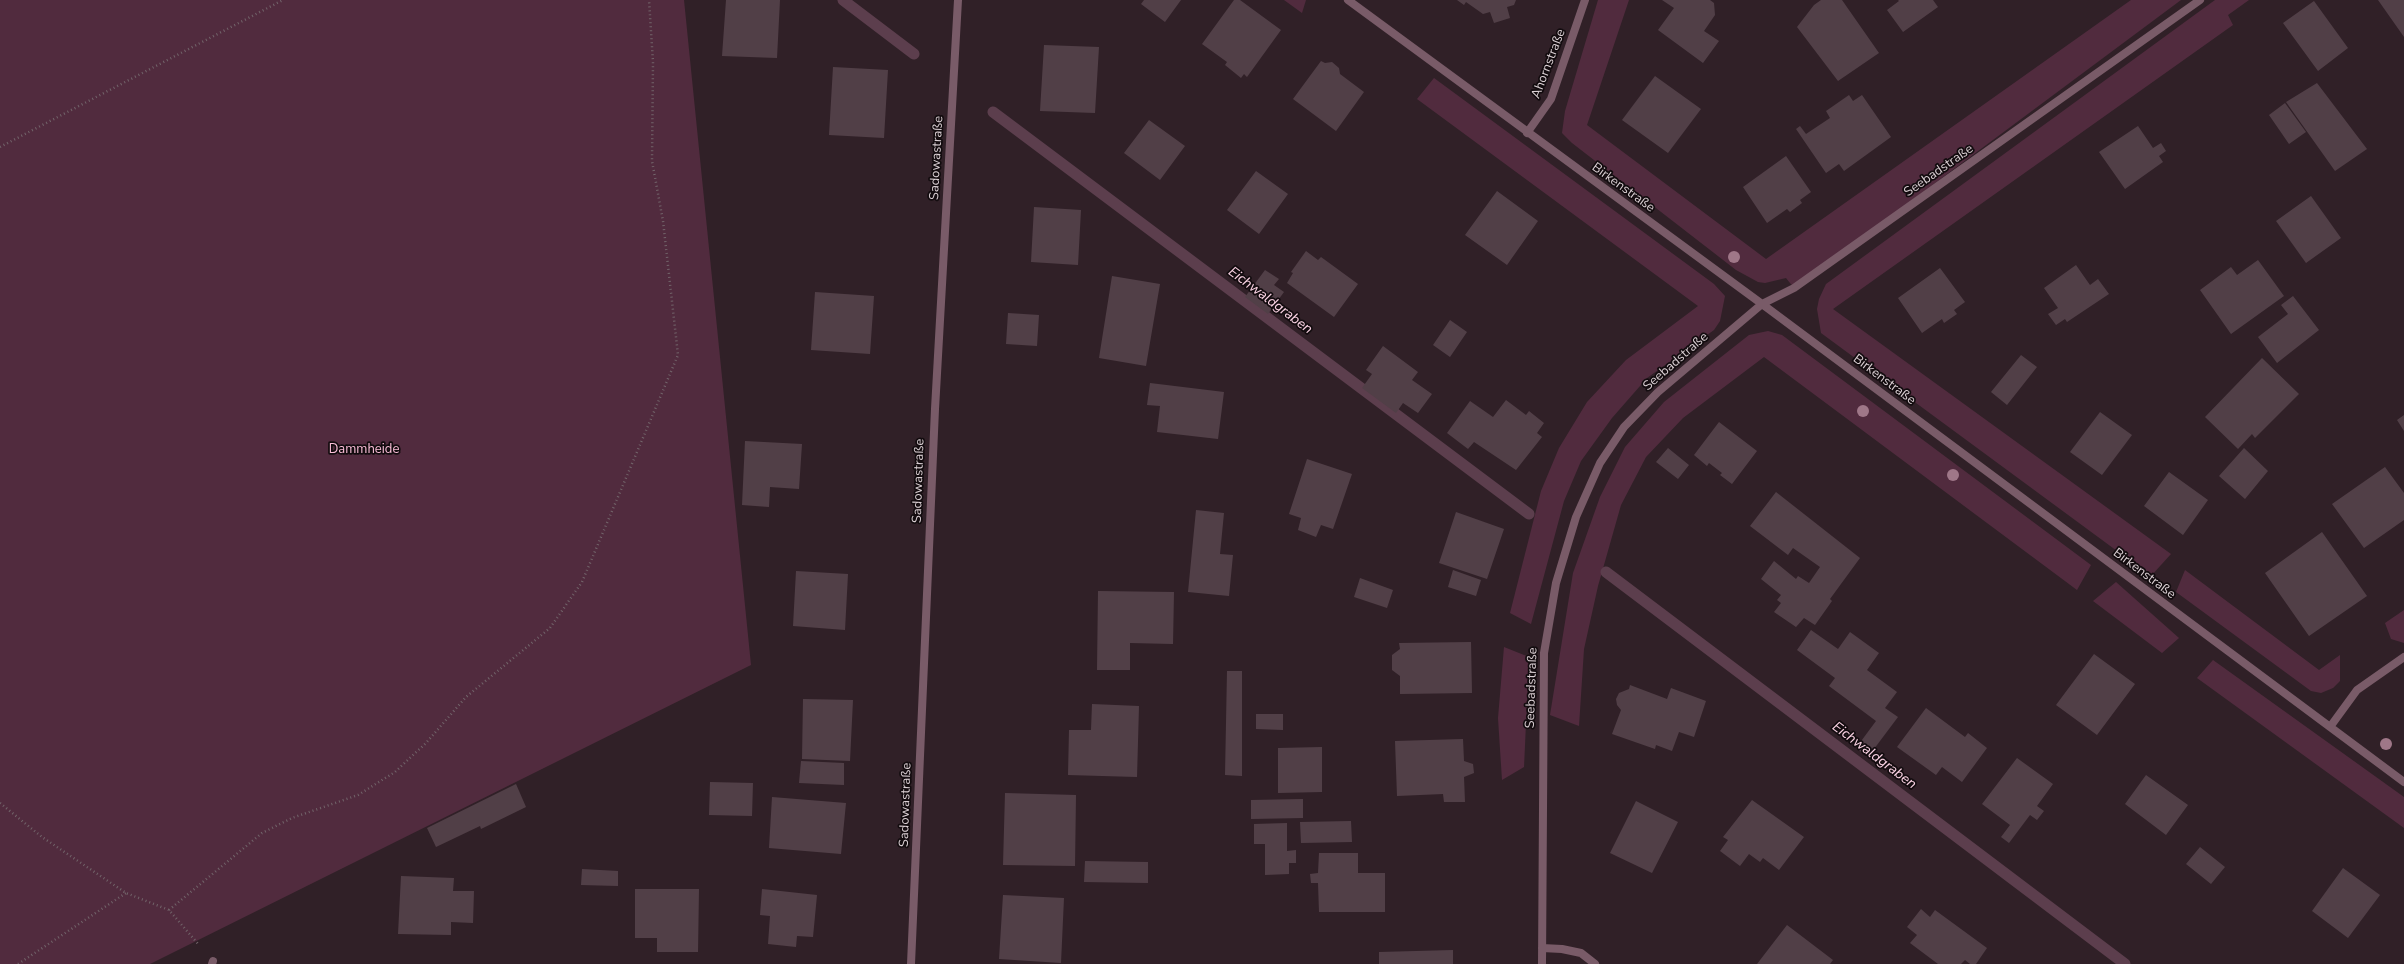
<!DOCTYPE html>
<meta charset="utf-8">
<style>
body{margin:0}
canvas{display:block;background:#302027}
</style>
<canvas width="2404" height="964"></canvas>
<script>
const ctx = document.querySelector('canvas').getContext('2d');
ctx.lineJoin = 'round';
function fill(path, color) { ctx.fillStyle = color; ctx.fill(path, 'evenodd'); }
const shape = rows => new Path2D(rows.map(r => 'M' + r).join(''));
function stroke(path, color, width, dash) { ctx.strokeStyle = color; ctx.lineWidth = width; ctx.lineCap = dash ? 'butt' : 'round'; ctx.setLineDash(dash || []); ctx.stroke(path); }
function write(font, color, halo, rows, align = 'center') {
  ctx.font = font + ' "Nunito Sans",sans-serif'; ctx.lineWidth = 3.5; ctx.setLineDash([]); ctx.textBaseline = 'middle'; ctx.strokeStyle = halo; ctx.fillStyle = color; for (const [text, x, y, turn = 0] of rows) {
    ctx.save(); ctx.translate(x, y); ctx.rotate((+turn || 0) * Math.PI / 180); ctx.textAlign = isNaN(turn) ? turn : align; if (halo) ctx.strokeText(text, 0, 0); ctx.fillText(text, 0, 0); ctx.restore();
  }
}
fill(shape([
 [0,0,684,0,751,665,150,964,0,964],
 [1284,0,1306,0,1302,13],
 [1598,0,1629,0,1587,125,1766,259,2131,0,2181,0,1794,288,1786,278,1765,283,1758,282,1736,270,1572,143,1562,133,1565,111],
 [2215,0,2249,0,2228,15,2233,25,1833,309,2171,554,2151,576,1821,333,1817,309,1819,299,1826,284],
 [1434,78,1714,284,1725,296,1720,321,1714,330,1647,378,1612,418,1581,461,1564,501,1531,624,1510,613,1541,491,1559,448,1587,402,1626,360,1698,306,1417,99],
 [1768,331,1782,335,2091,565,2077,590,1764,357,1683,418,1646,457,1621,505,1598,586,1584,649,1579,726,1550,715,1573,573,1600,497,1625,447,1664,402,1749,335],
 [2185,570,2319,670,2340,655,2340,681,2333,688,2321,693,2311,691,2176,592],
 [2116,582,2179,638,2162,653,2093,601],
 [2404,610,2404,643,2391,639,2385,623],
 [1504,647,1529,657,1524,767,1502,780,1498,718],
 [2213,660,2404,797,2404,828,2197,678]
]), '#512b3e');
stroke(shape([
 [843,0,914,54],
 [993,112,1529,514],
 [1606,572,2125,964]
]), '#5c3e4d', 11);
fill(shape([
 [726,0,780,0,777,58,722,56],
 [1144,0,1181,0,1165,22,1141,4],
 [1234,0,1240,0,1281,30,1247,77,1244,74,1241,78,1225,65,1227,62,1202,44],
 [1457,0,1516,0,1514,5,1507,7,1510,18,1494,23,1490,12,1483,14,1466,2,1464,5],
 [1662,0,1710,0,1714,3,1715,15,1704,31,1719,41,1703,63,1658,30,1674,8],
 [1821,0,1842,0,1879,53,1838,81,1797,27,1814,5],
 [1898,0,1933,0,1938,7,1903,32,1887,10,1899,1],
 [2378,0,2404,0,2404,37],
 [2314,1,2348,48,2318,71,2283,23],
 [1044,45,1099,47,1095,113,1040,111],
 [1321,61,1325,63,1332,62,1339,68,1340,74,1364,92,1336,131,1293,99],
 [833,67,888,70,884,138,829,135],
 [1655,76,1701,109,1668,153,1622,120],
 [2317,83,2367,149,2335,171,2286,102],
 [1849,95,1853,101,1862,95,1891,137,1844,171,1839,164,1826,173,1796,129,1800,126,1806,134,1830,118,1826,111],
 [2285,103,2306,132,2289,144,2269,115],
 [1149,120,1185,146,1160,180,1124,153],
 [2138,126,2153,148,2161,143,2166,151,2159,156,2163,162,2125,189,2099,152],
 [1786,156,1811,192,1800,200,1802,203,1790,212,1787,209,1767,223,1743,187],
 [1256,171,1288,194,1259,234,1227,210],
 [1497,191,1538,221,1507,265,1465,235],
 [2311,196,2341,238,2306,263,2276,221],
 [1034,207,1081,210,1078,265,1031,262],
 [1306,251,1318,260,1321,257,1358,284,1334,317,1287,283,1293,273,1291,272],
 [2258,260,2284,296,2231,334,2200,290,2231,267,2237,275],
 [2076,265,2090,285,2098,279,2109,294,2067,322,2065,319,2056,325,2048,314,2058,308,2044,288],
 [1940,268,1965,302,1954,310,1957,314,1944,323,1942,319,1922,333,1898,298],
 [1265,270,1279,279,1274,285,1284,292,1268,314,1245,297],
 [1112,276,1160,284,1146,366,1099,358],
 [815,292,874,296,870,354,811,350],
 [2293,296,2319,330,2277,363,2258,337,2288,314,2281,305],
 [1008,313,1039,315,1037,346,1006,344],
 [1450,320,1467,332,1450,357,1433,345],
 [1383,346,1418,372,1412,380,1432,394,1418,413,1403,403,1396,413,1362,388,1372,374,1366,370],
 [2021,355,2037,367,2007,405,1991,392],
 [2262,358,2299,394,2255,438,2252,434,2238,449,2205,417],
 [1150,383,1224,392,1218,439,1157,432,1160,406,1147,405],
 [1506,400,1526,415,1529,411,1544,423,1537,433,1542,437,1516,470,1474,442,1468,449,1447,433,1470,401,1493,417],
 [2100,412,2132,435,2102,475,2070,452],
 [2404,415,2404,431,2397,420],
 [1719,422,1757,451,1732,484,1720,475,1722,473,1709,463,1707,466,1694,455],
 [745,441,802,444,799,489,770,487,769,507,742,505],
 [1668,448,1689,465,1678,479,1656,462],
 [2244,448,2268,471,2245,499,2219,476],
 [1307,459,1352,474,1333,529,1321,525,1316,537,1298,530,1301,518,1289,514],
 [2385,467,2404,493,2404,520,2364,548,2332,504],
 [2169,472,2208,500,2183,535,2144,506],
 [1776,492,1860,558,1830,599,1832,601,1815,625,1804,618,1796,627,1774,612,1781,603,1777,600,1781,595,1761,579,1774,561,1796,579,1798,576,1809,583,1820,567,1793,548,1788,555,1750,526],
 [1196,510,1224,513,1220,554,1233,555,1229,596,1188,592],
 [1456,512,1504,529,1487,579,1439,563],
 [2322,532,2367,596,2309,636,2265,573],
 [1453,570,1481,580,1476,596,1448,587],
 [796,571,848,574,845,630,793,626],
 [1360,578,1393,590,1387,608,1354,597],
 [1098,591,1174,592,1173,644,1130,643,1130,670,1097,670],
 [1811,630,1838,649,1850,632,1879,653,1867,670,1897,692,1885,708,1898,717,1868,757,1856,748,1876,721,1829,686,1835,678,1797,650],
 [1471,642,1472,693,1400,694,1400,676,1392,670,1392,655,1400,649,1399,643],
 [2094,654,2135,684,2097,735,2056,705],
 [1227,671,1242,671,1242,776,1225,775],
 [1630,685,1667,699,1671,688,1706,701,1694,737,1679,732,1672,751,1656,745,1655,749,1612,734,1621,710,1617,705,1616,699,1619,693,1629,689],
 [803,699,853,700,850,761,802,759],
 [1092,704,1139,706,1137,777,1068,775,1069,730,1091,730],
 [1926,708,1965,737,1968,733,1987,748,1962,782,1942,767,1936,775,1897,747],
 [1256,714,1283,714,1283,730,1256,729],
 [1463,739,1464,761,1473,764,1474,773,1464,777,1465,802,1444,802,1443,794,1397,796,1395,741],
 [1322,747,1322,792,1278,793,1278,748],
 [2017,758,2053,784,2037,806,2044,811,2037,820,2030,815,2009,843,2001,837,2010,825,1982,804],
 [801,761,844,763,844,785,799,783],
 [2146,775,2188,805,2166,835,2125,804],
 [710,782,753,783,752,816,709,815],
 [516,784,526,807,481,829,480,826,436,847,427,828],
 [1005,793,1076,795,1075,866,1003,865],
 [772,797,846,803,841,854,769,848],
 [1303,799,1303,818,1251,819,1251,800],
 [1752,800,1804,837,1779,870,1763,858,1760,862,1749,854,1740,866,1720,851,1728,840,1723,837],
 [1636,801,1678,822,1652,873,1610,853],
 [1351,821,1352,842,1301,843,1300,822],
 [1287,823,1287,851,1296,850,1296,863,1289,863,1289,874,1265,875,1265,844,1254,844,1254,824],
 [2200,847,2225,867,2211,884,2186,864],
 [1319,853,1358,853,1358,873,1385,873,1385,912,1319,912,1318,883,1311,883,1310,874,1318,873],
 [1085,861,1148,862,1148,883,1084,882],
 [2343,868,2380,895,2348,938,2312,911],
 [582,869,618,871,618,886,581,885],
 [401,876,454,878,453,891,474,891,473,923,451,922,451,935,398,934],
 [635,889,699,889,698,952,657,952,657,938,635,938],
 [762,889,817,895,813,937,797,936,796,947,768,944,770,916,760,915],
 [1003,895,1064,898,1061,963,999,959],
 [1921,909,1930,917,1935,910,1987,948,1976,964,1970,964,1965,960,1961,964,1938,964,1910,943,1917,935,1907,927],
 [1787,925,1833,960,1830,964,1757,964],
 [1453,950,1453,964,1379,964,1379,952]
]), '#513f47');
stroke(shape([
 [0,147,283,0],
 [0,803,42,837,126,893,169,910,199,945],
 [169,910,262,833,292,818,358,795,395,772,426,743,466,697,550,628,582,582,678,355,663,221,652,161,653,62,649,0],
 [18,964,126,893]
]), '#72646a', 2.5, [1, 3]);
stroke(shape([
 [1348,0,1762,304,2404,782],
 [1527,133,1551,99,1585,0],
 [2330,727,2357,690,2404,657],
 [1542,948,1562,949,1581,953,1595,964],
 [212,964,213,961],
 [911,964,935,409,958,0],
 [1542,964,1544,653,1556,583,1576,517,1600,463,1624,427,1658,392,1762,304,1794,288,2200,0]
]), '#795b68', 8);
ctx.fillStyle = '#9f7788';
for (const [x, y] of [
 [1734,257],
 [1863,411],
 [1953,475],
 [2386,744]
]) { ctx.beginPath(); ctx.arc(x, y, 6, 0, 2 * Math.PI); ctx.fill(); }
write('13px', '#dbd0d4', '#130c0f', [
 ["Ahornstraße",1549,64,-69],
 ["Sadowastraße",937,158,-87],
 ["Seebadstraße",1939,171,-35],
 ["Birkenstraße",1623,188,36],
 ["Seebadstraße",1676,362,-41],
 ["Birkenstraße",1884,380,37],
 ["Sadowastraße",919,481,-88],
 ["Birkenstraße",2144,574,37],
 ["Seebadstraße",1532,688,-88],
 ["Sadowastraße",906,805,-88]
]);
write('13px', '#fabed8', '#130c0f', [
 ["Dammheide",364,450]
]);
write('italic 14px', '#fbd3e4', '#130c0f', [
 ["Eichwaldgraben",1270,301,37],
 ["Eichwaldgraben",1874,756,37]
]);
</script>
